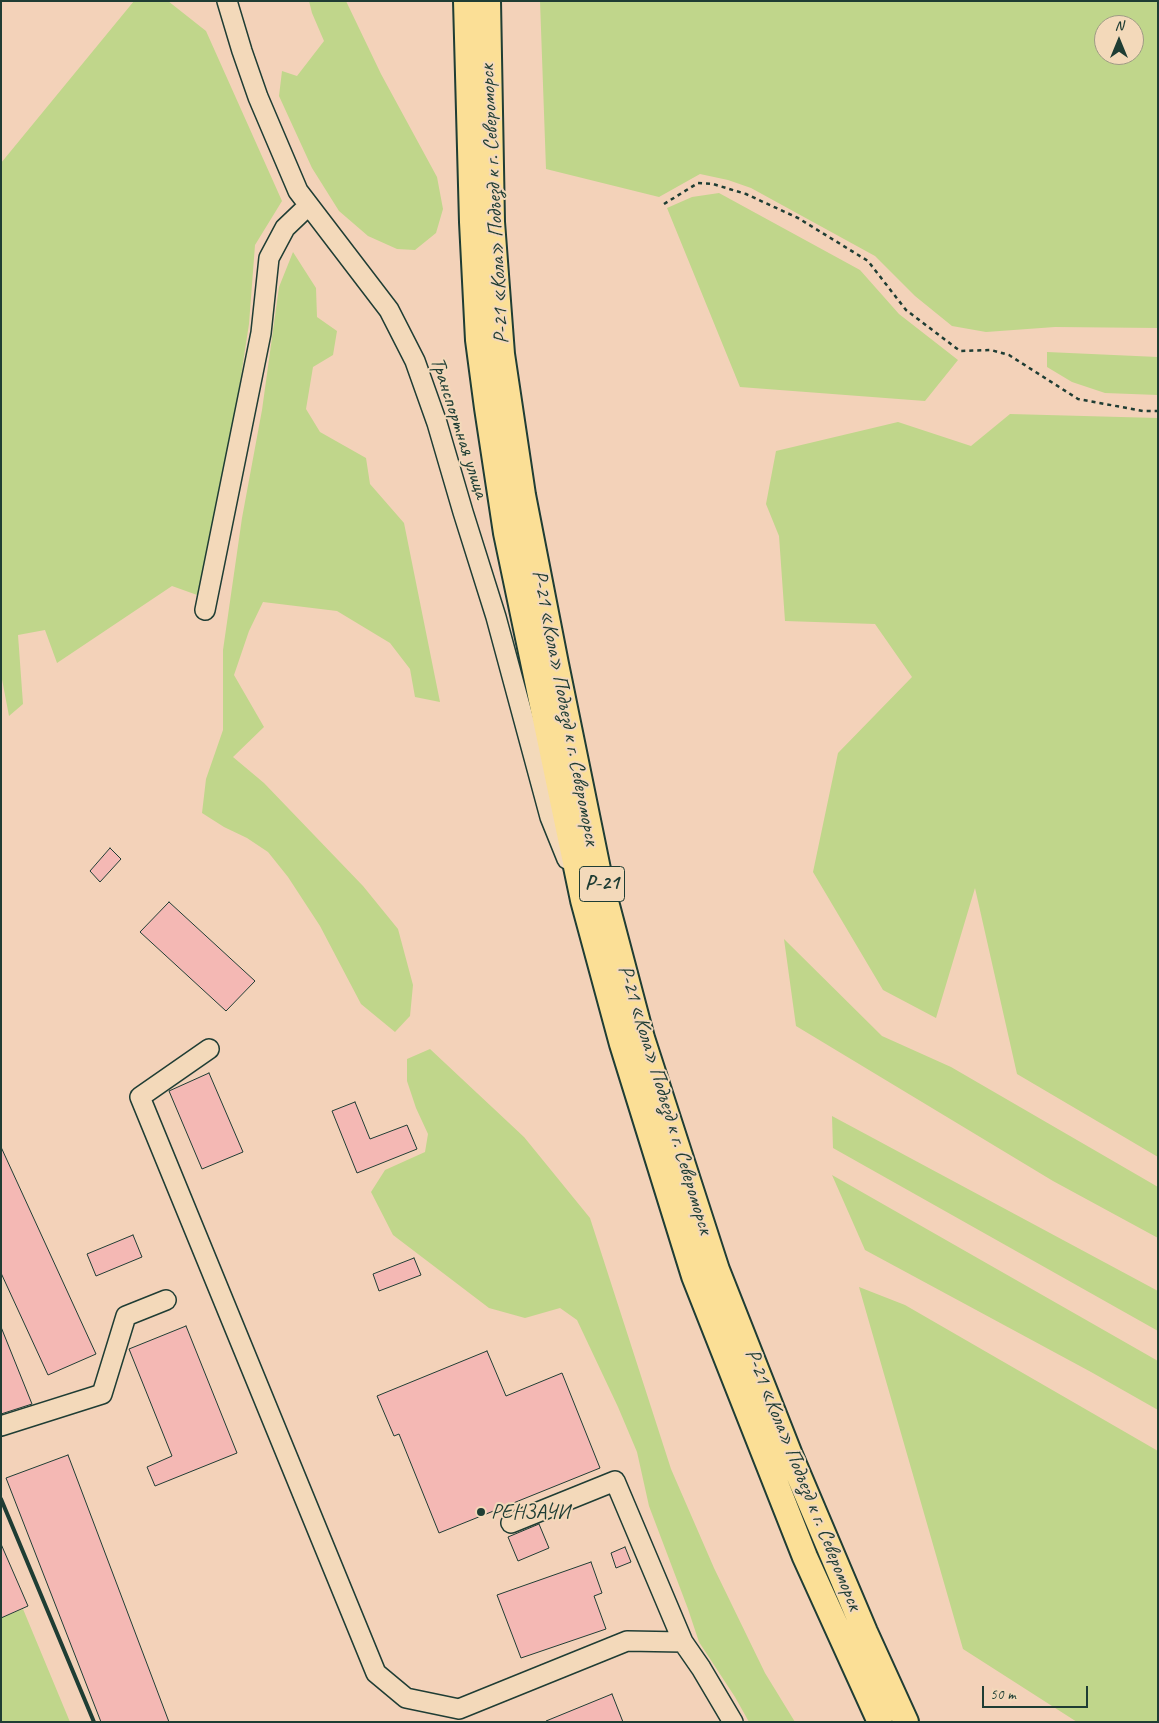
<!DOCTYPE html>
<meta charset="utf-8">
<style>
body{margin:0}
#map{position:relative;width:1159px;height:1723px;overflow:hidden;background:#f3d2b9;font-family:Caveat,sans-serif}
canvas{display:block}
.frame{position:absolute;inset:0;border:2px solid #1f3d34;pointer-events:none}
.north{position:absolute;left:1094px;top:15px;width:50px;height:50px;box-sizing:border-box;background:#f3d9ba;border:1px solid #9e9b84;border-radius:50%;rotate:0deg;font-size:14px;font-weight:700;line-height:20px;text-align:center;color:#1f3d34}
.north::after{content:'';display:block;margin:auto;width:18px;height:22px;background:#1f3d34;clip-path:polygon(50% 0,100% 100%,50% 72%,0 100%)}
.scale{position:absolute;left:982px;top:1686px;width:106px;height:22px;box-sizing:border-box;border:2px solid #1f3d34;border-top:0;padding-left:6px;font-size:15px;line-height:18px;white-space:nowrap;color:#1f3d34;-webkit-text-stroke:4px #f3d9ba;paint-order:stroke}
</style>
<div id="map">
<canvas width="1159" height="1723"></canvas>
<div class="frame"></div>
<div class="north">N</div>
<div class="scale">50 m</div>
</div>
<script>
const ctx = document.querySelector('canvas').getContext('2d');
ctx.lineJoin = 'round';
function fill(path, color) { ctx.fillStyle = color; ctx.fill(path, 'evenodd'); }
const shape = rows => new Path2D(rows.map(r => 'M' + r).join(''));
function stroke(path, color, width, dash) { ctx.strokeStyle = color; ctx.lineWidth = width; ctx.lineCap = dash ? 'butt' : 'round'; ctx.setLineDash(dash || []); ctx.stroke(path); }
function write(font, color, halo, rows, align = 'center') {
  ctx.font = font + ' Caveat,sans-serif'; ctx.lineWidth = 4; ctx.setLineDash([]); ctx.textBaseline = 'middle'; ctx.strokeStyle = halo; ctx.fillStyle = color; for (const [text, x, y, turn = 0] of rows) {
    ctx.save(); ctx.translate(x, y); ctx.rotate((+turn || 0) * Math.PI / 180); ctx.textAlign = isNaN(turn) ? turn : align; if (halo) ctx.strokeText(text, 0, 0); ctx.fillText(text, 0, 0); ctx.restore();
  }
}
fill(shape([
 [134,1,168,1,206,31,282,201,255,245,249,324,234,422,200,596,172,586,57,663,45,630,18,635,23,704,9,716,1,674,1,163],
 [309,1,346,1,381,74,437,177,443,209,436,233,415,250,397,249,368,236,339,211,312,168,279,96,282,71,297,76,324,41,312,13],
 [540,1,1158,1,1158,328,1055,327,986,332,952,326,915,296,875,256,751,188,728,180,700,174,659,197,546,169],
 [1104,25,1134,25,1134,55,1104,55],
 [719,193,860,270,899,314,958,360,925,401,740,387,667,208,692,197],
 [293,252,316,288,317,317,337,331,333,355,313,367,306,409,320,432,366,458,370,484,404,523,440,702,415,697,410,669,390,643,337,611,263,602,249,631,234,675,264,727,233,757,264,783,363,886,398,929,413,985,410,1016,395,1032,361,1004,320,926,288,877,268,852,247,838,224,827,202,813,206,779,223,730,223,650,242,518,262,410,279,287],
 [1047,352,1158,357,1158,395,1105,393,1072,382,1047,367],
 [1010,414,1158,418,1158,1157,1017,1074,975,888,936,1018,883,990,813,872,838,753,912,677,875,624,785,621,779,536,766,504,776,451,898,422,971,446],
 [784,939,882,1036,951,1067,1158,1187,1158,1238,1053,1181,796,1026],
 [430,1049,524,1137,590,1218,671,1469,714,1568,765,1673,795,1722,749,1722,735,1697,699,1642,688,1609,649,1506,637,1452,618,1407,577,1320,560,1308,525,1318,489,1308,393,1235,371,1192,385,1170,425,1152,428,1134,416,1108,407,1081,407,1059],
 [832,1116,1158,1291,1158,1331,833,1148],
 [832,1175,1158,1361,1158,1410,1091,1372,865,1250],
 [859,1287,905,1305,1158,1451,1158,1722,1077,1722,963,1649],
 [23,1609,70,1722,1,1722,1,1618]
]), '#c0d68b');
const building = shape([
 [110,848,121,859,100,882,90,871,110,848],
 [169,902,255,981,226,1011,140,932,169,902],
 [209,1073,243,1152,202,1169,169,1091,209,1073],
 [355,1102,370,1139,407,1125,417,1149,357,1173,332,1111,355,1102],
 [1,1147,96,1354,48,1375,1,1273,1,1147],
 [133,1235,142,1257,96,1276,87,1254,133,1235],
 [414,1258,421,1275,379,1291,373,1274,414,1258],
 [186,1326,237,1453,155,1486,147,1467,172,1456,129,1349,186,1326],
 [1,1327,32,1404,1,1414,1,1327],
 [487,1351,506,1396,562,1373,600,1468,439,1533,399,1434,394,1436,377,1396,487,1351],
 [68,1455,169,1722,101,1722,6,1478,68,1455],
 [539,1524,549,1548,518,1561,508,1537,539,1524],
 [1,1544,28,1606,1,1618,1,1544],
 [625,1547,631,1562,616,1568,611,1553,625,1547],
 [591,1562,602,1593,594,1596,606,1629,521,1658,497,1595,591,1562],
 [612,1694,623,1722,546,1722,546,1721,612,1694]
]);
fill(building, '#f4b8b4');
stroke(building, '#1f3d34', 1);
const minor = shape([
 [227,1,242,51,258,97,298,191,389,310,415,361,437,423,463,512,496,617,550,817,567,859],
 [205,610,261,333,269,258,285,228,308,206],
 [209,1049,140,1097,376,1673,406,1698,459,1709,627,1641,683,1642,701,1668,733,1722],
 [1,1426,102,1394,126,1316,166,1300],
 [511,1523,615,1481,683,1642]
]);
const major = shape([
 [466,1,472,222,478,340,487,408,506,533,583,900,622,1044,694,1276,805,1557,880,1722],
 [488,1,492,222,502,354,523,495,556,664,600,879,642,1038,717,1270,790,1455,865,1632,906,1722]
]);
stroke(minor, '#1f3d34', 22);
stroke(major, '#1f3d34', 28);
stroke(shape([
 [664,204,698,183,713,184,746,194,798,218,868,261,906,310,960,351,991,350,1009,355,1078,399,1143,411,1158,411]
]), '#1f3d34', 2.5, [4, 4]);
stroke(minor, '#f3d9ba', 19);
stroke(major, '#fbdf96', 24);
stroke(shape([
 [1,1499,94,1722]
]), '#1f3d34', 4);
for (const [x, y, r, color] of [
 [481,1512,5,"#1f3d34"]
]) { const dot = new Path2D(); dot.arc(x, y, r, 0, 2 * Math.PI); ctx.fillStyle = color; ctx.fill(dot); stroke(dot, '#f3d9ba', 2); }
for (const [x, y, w] of [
 [602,884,45]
]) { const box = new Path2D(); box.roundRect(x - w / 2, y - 17.5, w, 35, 4); ctx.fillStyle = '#f3d9ba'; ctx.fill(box); stroke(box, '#1f3d34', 1); }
write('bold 20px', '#1f3d34', null, [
 ["Р-21",602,884]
]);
write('21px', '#1f3d34', '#f3d9ba', [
 ["Р-21 «Кола» Подъезд к г. Североморск",495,204,-93],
 ["Транспортная улица",459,428,72],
 ["Р-21 «Кола» Подъезд к г. Североморск",565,708,79],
 ["Р-21 «Кола» Подъезд к г. Североморск",665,1100,73],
 ["Р-21 «Кола» Подъезд к г. Североморск",803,1480,68]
]);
write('21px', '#1f3d34', '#f3d9ba', [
 ["РЕНЗАЧИ",491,1512]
], 'left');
</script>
